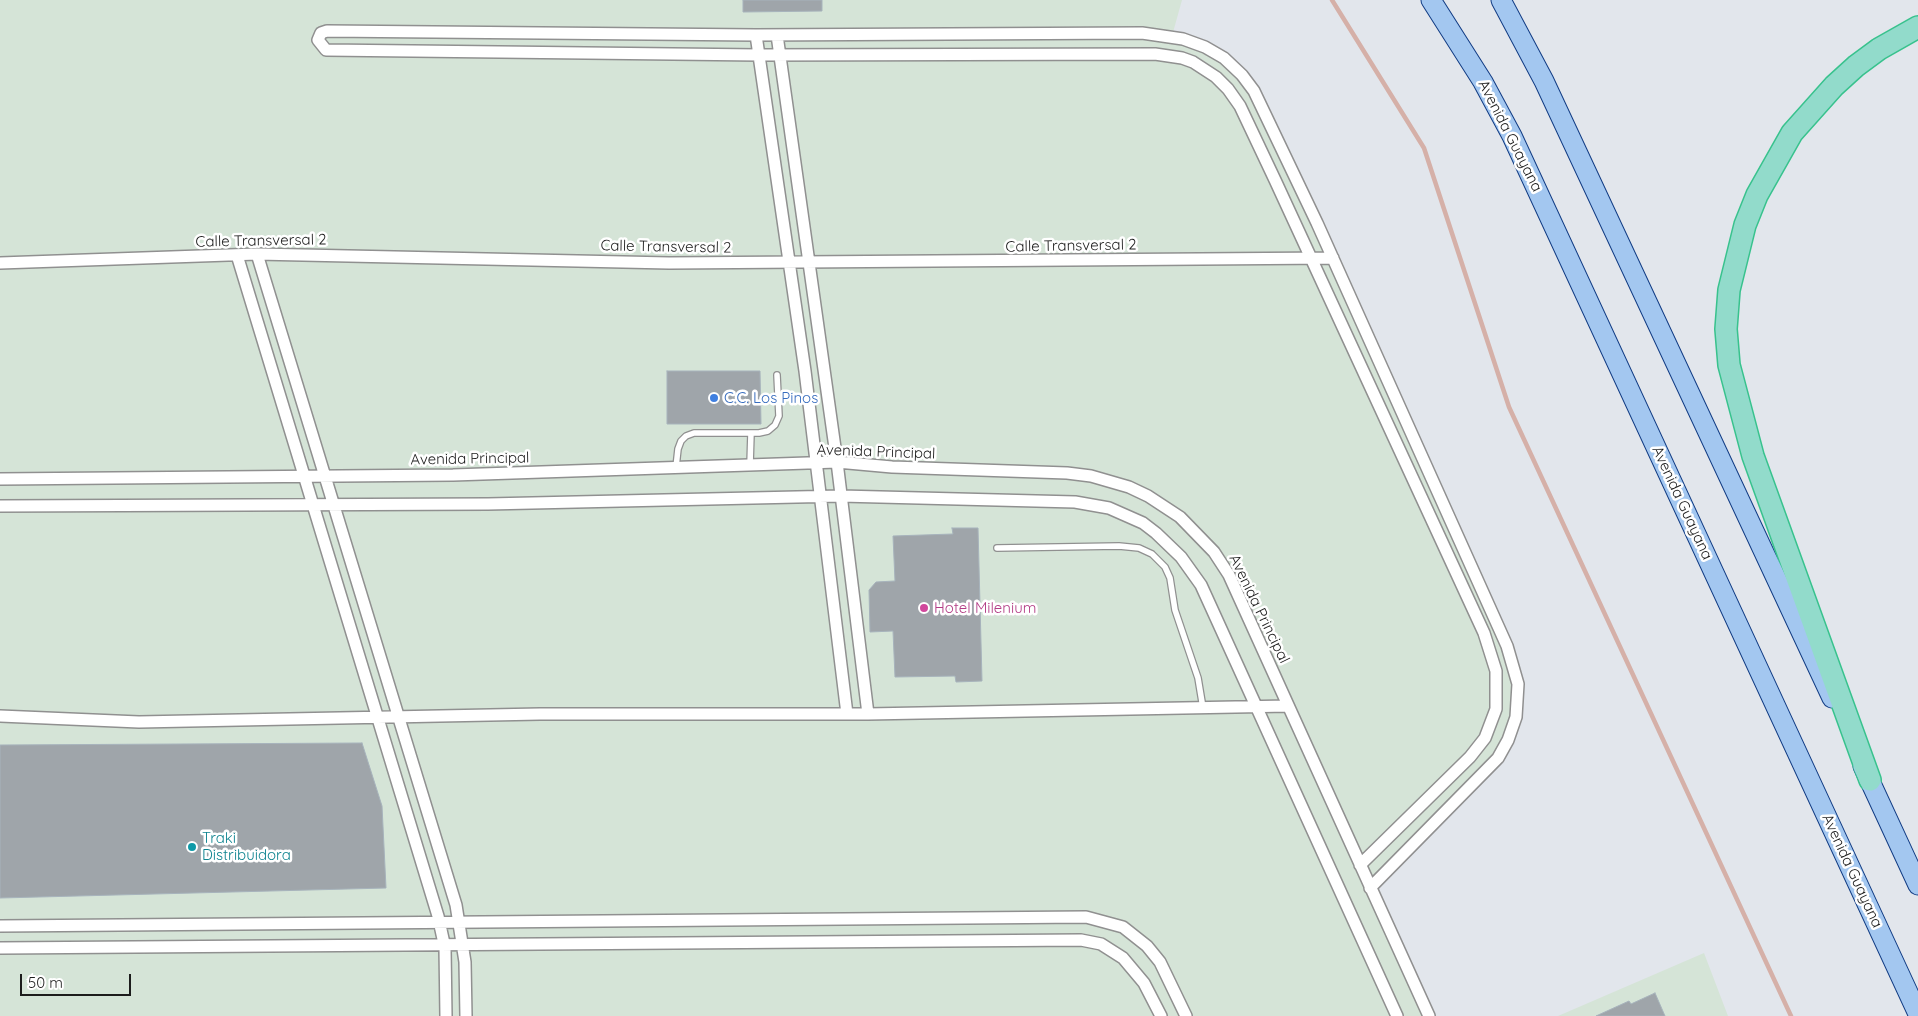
<!DOCTYPE html>
<style>
body{margin:0}
#map{position:relative;width:1918px;height:1016px;overflow:hidden;background:#e2e6ec;font-family:Quicksand,sans-serif}
canvas{display:block}
.scale{position:absolute;left:20px;top:974px;width:111px;height:22px;box-sizing:border-box;border:2px solid #1c1c1c;border-top:0;padding-left:6px;font-size:15px;line-height:18px;white-space:nowrap;color:#1c1c1c;-webkit-text-stroke:4px #fff;paint-order:stroke}
</style>
<div id="map">
<canvas width="1918" height="1016"></canvas>
<div class="scale">50 m</div>
</div>
<script>
const ctx = document.querySelector('canvas').getContext('2d');
ctx.lineJoin = 'round';
function fill(path, color) { ctx.fillStyle = color; ctx.fill(path, 'evenodd'); }
const shape = rows => new Path2D(rows.map(r => 'M' + r).join(''));
function stroke(path, color, width, dash) { ctx.strokeStyle = color; ctx.lineWidth = width; ctx.lineCap = dash ? 'butt' : 'round'; ctx.setLineDash(dash || []); ctx.stroke(path); }
function write(font, color, halo, rows, align = 'center') {
  ctx.font = font + ' Quicksand,sans-serif'; ctx.lineWidth = 5; ctx.setLineDash([]); ctx.textBaseline = 'middle'; ctx.strokeStyle = halo; ctx.fillStyle = color; for (const [text, x, y, turn = 0] of rows) {
    ctx.save(); ctx.translate(x, y); ctx.rotate((+turn || 0) * Math.PI / 180); ctx.textAlign = isNaN(turn) ? turn : align; if (halo) ctx.strokeText(text, 0, 0); ctx.fillText(text, 0, 0); ctx.restore();
  }
}
fill(shape([
 [0,0,1182,0,1172,36,1196,43,1248,83,1516,674,1508,740,1370,888,1429,1016,0,1016],
 [1704,953,1728,1016,1558,1016]
]), '#d5e4d7');
stroke(shape([
 [1332,0,1424,148,1509,407,1791,1016]
]), '#d5b0a8', 4.5);
const building = shape([
 [743,0,822,0,822,11,743,12,743,0],
 [667,371,760,371,761,424,667,424,667,371],
 [952,528,978,528,982,681,956,682,955,676,895,677,893,631,870,632,869,590,876,582,895,581,893,536,953,534,952,528],
 [362,743,382,806,386,888,0,898,0,745,362,743],
 [1655,993,1665,1016,1596,1016,1629,1001,1631,1004,1655,993]
]);
fill(building, '#9fa5aa');
stroke(building, '#a7b3bc', 1);
const lane = shape([
 [750,465,751,433],
 [676,467,678,449,681,441,686,436,694,433,759,433,768,431,775,425,779,416,777,375],
 [997,548,1119,546,1139,548,1152,554,1165,567,1170,578,1175,610,1198,678,1203,708]
]);
const street = shape([
 [756,35,805,371,847,714],
 [777,35,837,462,868,714],
 [257,254,456,905,465,962,466,1016],
 [237,255,438,916,445,948,446,1016],
 [0,263,257,254,669,263,1333,258],
 [0,479,453,475,837,462,892,467,1067,473,1091,476,1129,487,1148,496,1180,517,1214,552,1229,575,1429,1016],
 [0,506,488,504,841,496,1075,502,1109,508,1143,523,1156,533,1181,557,1201,585,1397,1016],
 [0,716,139,722,540,714,868,714,1288,706],
 [1360,865,1470,757,1485,738,1496,709,1496,671,1484,633,1275,180,1240,106,1228,89,1216,77,1193,62,1182,58,1155,54,759,55,326,50,318,40,321,33,327,31,756,35,1142,33,1183,39,1205,47,1224,58,1242,75,1254,91,1317,223,1507,646,1518,684,1516,717,1508,740,1498,758,1370,888],
 [0,926,1086,917,1123,927,1147,946,1160,962,1186,1016],
 [0,948,1081,940,1101,944,1123,958,1144,983,1161,1016]
]);
const primary = shape([
 [1431,0,1483,82,1512,136,1918,1014],
 [1501,0,1544,81,1832,698],
 [1863,766,1918,885]
]);
const highway = shape([
 [1870,780,1753,456,1729,365,1726,329,1729,290,1745,225,1757,195,1792,133,1834,86,1856,66,1879,49,1918,27]
]);
stroke(lane, '#909090', 8);
stroke(street, '#909090', 14);
stroke(primary, '#113b83', 21);
stroke(highway, '#38c28d', 24);
stroke(lane, '#fff', 5.5);
stroke(street, '#fff', 11);
stroke(primary, '#a3c7f0', 19);
stroke(highway, '#92dbcb', 21);
for (const [x, y, r, color] of [
 [714,398,5,"#3f7fe0"],
 [924,608,5,"#d1479c"],
 [192,847,5,"#0f9aa8"]
]) { const dot = new Path2D(); dot.arc(x, y, r, 0, 2 * Math.PI); ctx.fillStyle = color; ctx.fill(dot); stroke(dot, '#fff', 2); }
write('15px', '#1c1c1c', '#fff', [
 ["Avenida Guayana",1510,136,63],
 ["Calle Transversal 2",261,241,-1],
 ["Calle Transversal 2",1071,246,-1],
 ["Calle Transversal 2",666,247,1],
 ["Avenida Principal",876,452,2],
 ["Avenida Principal",470,459,-1],
 ["Avenida Guayana",1682,503,65],
 ["Avenida Principal",1259,609,64],
 ["Avenida Guayana",1852,871,65]
]);
write('15px', '#366cbe', '#fff', [
 ["C.C. Los Pinos",724,398]
], 'left');
write('15px', '#b23c85', '#fff', [
 ["Hotel Milenium",934,608]
], 'left');
write('15px', '#0d838f', '#fff', [
 ["Traki",202,838],
 ["Distribuidora",202,855]
], 'left');
</script>
